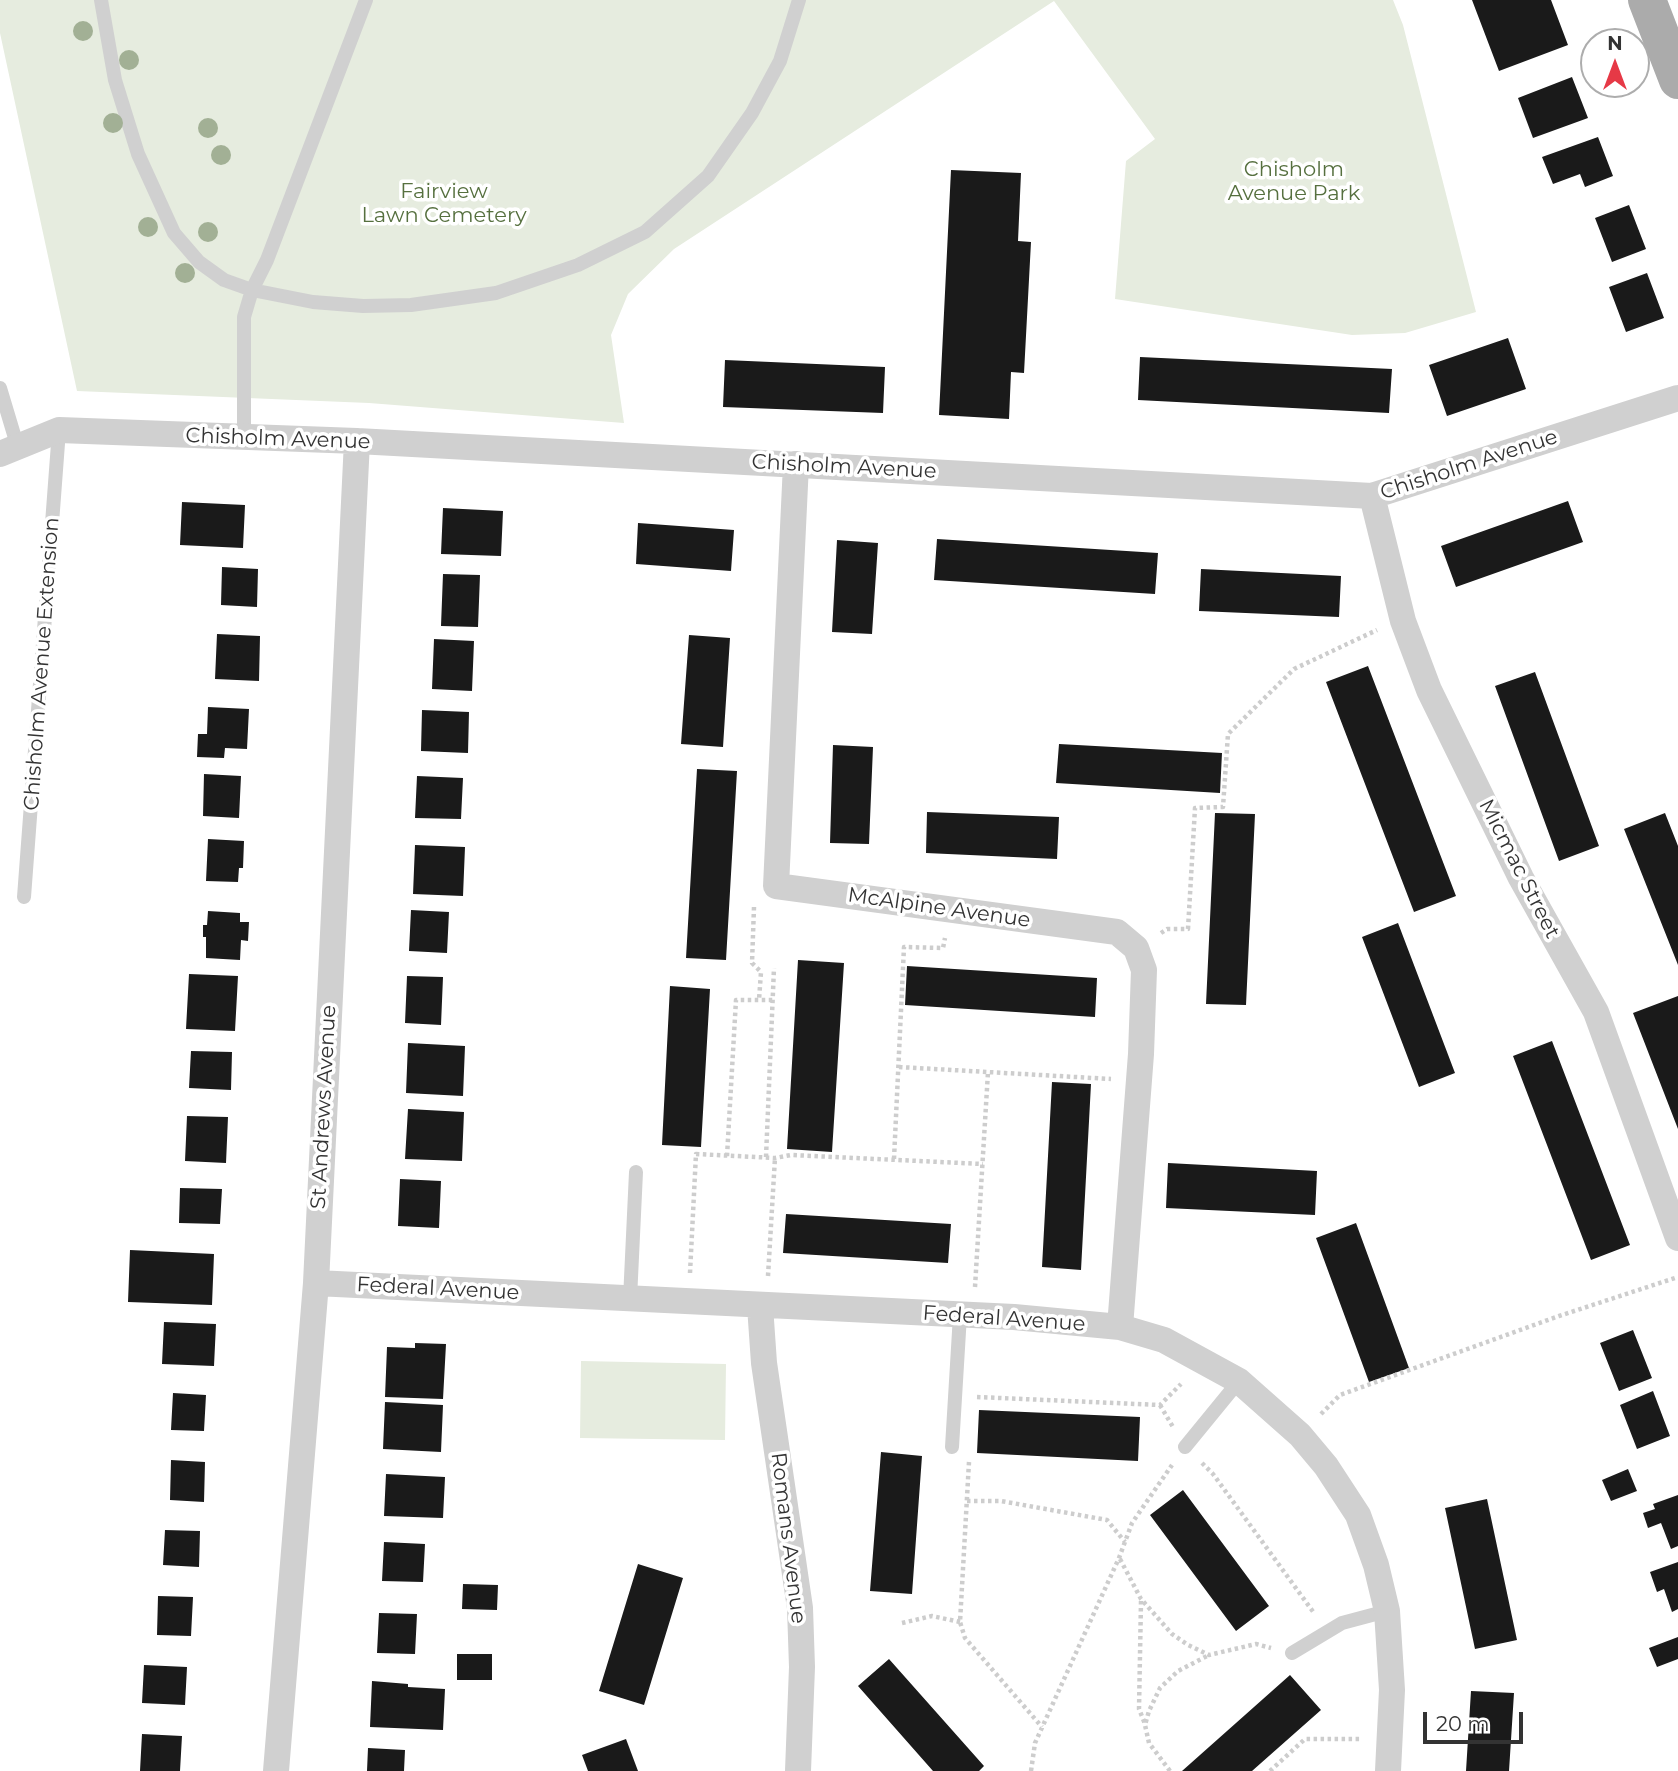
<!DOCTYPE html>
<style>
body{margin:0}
#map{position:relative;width:1678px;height:1771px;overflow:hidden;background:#fff;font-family:Montserrat,sans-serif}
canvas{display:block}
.north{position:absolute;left:1580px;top:28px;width:70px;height:70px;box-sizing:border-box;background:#fff;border:2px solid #adadad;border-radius:50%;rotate:0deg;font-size:19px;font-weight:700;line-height:28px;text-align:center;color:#333}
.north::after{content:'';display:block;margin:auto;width:24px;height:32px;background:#e63946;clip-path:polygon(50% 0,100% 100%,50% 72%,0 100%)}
.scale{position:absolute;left:1423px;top:1712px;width:100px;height:32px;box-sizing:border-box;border:4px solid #333;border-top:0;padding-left:9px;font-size:21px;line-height:24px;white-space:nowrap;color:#333;-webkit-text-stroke:5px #fff;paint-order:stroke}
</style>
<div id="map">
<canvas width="1678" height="1771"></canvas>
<div class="north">N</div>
<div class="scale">20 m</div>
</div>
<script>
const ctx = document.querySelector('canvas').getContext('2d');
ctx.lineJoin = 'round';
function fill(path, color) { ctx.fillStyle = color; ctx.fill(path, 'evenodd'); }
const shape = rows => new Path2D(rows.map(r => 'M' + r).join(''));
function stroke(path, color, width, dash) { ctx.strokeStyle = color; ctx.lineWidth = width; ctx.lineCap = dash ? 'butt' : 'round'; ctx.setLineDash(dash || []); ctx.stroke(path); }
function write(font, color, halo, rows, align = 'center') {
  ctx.font = font + ' Montserrat,sans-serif'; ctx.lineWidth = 7; ctx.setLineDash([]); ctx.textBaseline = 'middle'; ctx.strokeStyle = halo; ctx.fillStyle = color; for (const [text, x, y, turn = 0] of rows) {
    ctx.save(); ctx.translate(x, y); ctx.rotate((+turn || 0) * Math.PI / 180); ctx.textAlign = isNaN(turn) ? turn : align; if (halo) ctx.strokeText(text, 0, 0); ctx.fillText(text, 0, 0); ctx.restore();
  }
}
fill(shape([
 [0,0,1393,0,1403,25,1476,312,1405,333,1352,335,1115,299,1126,161,1155,139,1054,1,674,249,628,294,611,335,624,423,369,403,77,391,0,33],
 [581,1361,726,1364,725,1440,580,1438]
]), '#e6ecdf');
fill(shape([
 [1472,0,1551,0,1568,45,1499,71],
 [1572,77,1588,118,1533,138,1518,98],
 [1598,137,1613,176,1585,187,1580,174,1553,184,1542,157],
 [951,170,1021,173,1018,241,1031,242,1024,373,1011,372,1009,419,939,415],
 [1629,205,1646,249,1612,262,1595,218],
 [1647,273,1664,318,1626,332,1609,287],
 [1508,338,1526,389,1447,416,1429,365],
 [1140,357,1392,369,1389,413,1138,400],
 [725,360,885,367,883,413,723,407],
 [1568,501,1583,542,1456,587,1441,546],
 [182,502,245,505,243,548,180,545],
 [443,508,503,511,501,556,441,554],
 [638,523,734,530,731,571,636,564],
 [937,539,1158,553,1155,594,934,580],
 [837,540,878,543,872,634,832,632],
 [222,567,258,569,257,607,221,605],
 [1201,569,1341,576,1339,617,1199,611],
 [443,574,480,575,478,627,441,626],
 [217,634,260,636,259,681,215,679],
 [689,635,730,638,723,747,681,744],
 [434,639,474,641,472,691,432,689],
 [1368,666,1456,896,1414,912,1326,682],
 [1535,672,1599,846,1559,861,1495,686],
 [208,707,249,709,247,749,225,748,224,758,197,757,198,734,207,734],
 [422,710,469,712,468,753,421,751],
 [1059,744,1222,753,1220,793,1056,783],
 [833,745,873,747,869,844,830,843],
 [697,769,737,771,726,960,686,958],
 [204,774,241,776,239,818,203,816],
 [417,776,463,778,461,819,415,818],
 [927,812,1059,817,1057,859,926,853],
 [1215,813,1255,814,1246,1005,1206,1004],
 [1665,813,1678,846,1678,965,1624,829],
 [208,839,244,841,243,868,239,868,238,882,206,881],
 [415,845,465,847,463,896,413,894],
 [411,910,449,912,447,953,409,951],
 [208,911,240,913,240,922,249,922,248,941,241,940,240,960,206,958,206,937,203,937,203,925,207,925],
 [1398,923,1455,1073,1419,1087,1362,937],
 [798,960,844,963,832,1152,787,1149],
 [907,966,1097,978,1095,1017,905,1005],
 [189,974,238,976,235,1031,186,1029],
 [407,976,443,977,441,1025,405,1023],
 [670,986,710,989,701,1147,662,1145],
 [1678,996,1678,1129,1633,1013],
 [1552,1041,1630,1245,1591,1260,1513,1056],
 [408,1043,465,1046,463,1096,406,1093],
 [191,1051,232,1052,231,1090,189,1088],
 [1052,1082,1091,1084,1081,1270,1042,1267],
 [408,1109,464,1112,462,1161,405,1159],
 [187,1116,228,1117,226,1163,185,1161],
 [1168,1163,1317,1171,1315,1215,1166,1208],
 [400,1179,441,1181,439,1228,398,1226],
 [180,1188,222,1189,220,1224,179,1223],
 [786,1214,951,1224,948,1263,783,1253],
 [1356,1223,1409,1368,1369,1382,1316,1238],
 [130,1250,214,1254,212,1305,128,1302],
 [164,1322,216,1324,214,1366,162,1364],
 [1633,1330,1652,1378,1619,1391,1600,1343],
 [415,1343,446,1344,443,1399,385,1397,387,1347,415,1348],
 [1653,1391,1670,1436,1637,1449,1620,1405],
 [173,1393,206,1395,204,1431,171,1430],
 [385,1402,443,1405,441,1452,383,1449],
 [979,1410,1140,1417,1138,1461,977,1453],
 [881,1452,922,1456,912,1594,870,1591],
 [171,1460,205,1462,204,1502,170,1500],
 [1628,1469,1637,1491,1611,1501,1602,1480],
 [386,1474,445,1477,443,1518,384,1516],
 [1183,1490,1269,1606,1236,1631,1150,1515],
 [1678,1495,1678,1546,1671,1549,1661,1523,1648,1528,1643,1513,1655,1509,1653,1504],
 [1487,1499,1517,1640,1475,1649,1445,1508],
 [165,1530,200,1531,199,1567,163,1565],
 [384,1542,425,1544,423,1582,382,1581],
 [1678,1562,1678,1609,1672,1612,1664,1589,1657,1592,1650,1572],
 [638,1564,683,1578,644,1705,599,1691],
 [463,1584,498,1585,497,1610,462,1609],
 [158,1596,193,1597,191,1636,157,1635],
 [379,1613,417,1614,415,1654,377,1653],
 [1678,1637,1678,1659,1657,1667,1649,1648],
 [457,1654,492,1654,492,1680,457,1680],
 [889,1659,984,1766,979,1771,933,1771,858,1686],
 [144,1665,187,1667,185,1705,142,1703],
 [1290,1675,1321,1710,1252,1771,1182,1771],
 [372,1681,408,1684,408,1687,445,1689,443,1730,370,1727],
 [1471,1691,1514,1693,1509,1771,1466,1771],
 [142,1734,182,1736,180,1771,140,1771],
 [626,1739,638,1771,588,1771,582,1755],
 [368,1748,405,1750,404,1771,367,1771]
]), '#1a1a1a');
stroke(shape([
 [754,907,752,963,761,972,759,1000],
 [1161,933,1167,929,1188,929,1195,808,1223,807,1228,734,1294,669,1377,630],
 [899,1067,1111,1079],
 [727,1156,736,1000,773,1000],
 [766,1157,774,968],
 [894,1159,904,947,943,948,945,938],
 [690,1273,696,1154,775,1158,791,1155,983,1164],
 [768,1276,775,1158],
 [975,1287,988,1072],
 [977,1397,1160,1405,1181,1384],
 [1160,1405,1173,1427],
 [1321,1414,1340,1395,1559,1316,1678,1277],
 [969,1462,960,1622,965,1638,1042,1727],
 [1202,1463,1213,1474,1314,1613],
 [967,1501,1001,1501,1107,1520,1125,1542],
 [1120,1559,1141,1599,1172,1634,1188,1645,1209,1655,1256,1644,1271,1648],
 [1141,1601,1139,1709,1145,1724],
 [902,1623,932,1616,960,1622],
 [1031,1771,1035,1743,1119,1558,1132,1523,1172,1465],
 [1170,1771,1149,1743,1145,1725,1149,1711,1160,1688,1178,1671,1209,1655],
 [1270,1771,1305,1739,1362,1739]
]), '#cdcdcd', 4.5, [3.5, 3.5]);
stroke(shape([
 [101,0,115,80,138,154,174,233,199,262,224,280,252,290,313,302,363,306,411,305,496,293,578,265,645,232,708,176,752,113,780,61,799,0],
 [0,388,18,448],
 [244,437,244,317,252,290,267,260,366,0],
 [24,897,59,430],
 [630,1299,636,1172],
 [952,1447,960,1315],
 [1185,1447,1239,1381],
 [1292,1653,1342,1623,1387,1611]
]), '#d0d0d0', 14);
stroke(shape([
 [0,454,59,430,357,441,1372,496,1678,398],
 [796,464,776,886,1117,932,1136,948,1144,970,1141,1054,1120,1327],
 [1372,496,1403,621,1429,690,1521,878,1596,1012,1678,1238],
 [316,1283,1014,1317,1120,1327,1164,1340,1239,1381,1300,1435,1326,1466,1358,1515,1376,1565,1387,1611,1392,1690,1388,1771],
 [760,1306,764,1363,800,1608,802,1667,798,1771],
 [276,1771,316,1283,357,441]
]), '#d0d0d0', 26);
stroke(shape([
 [1647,0,1678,80]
]), '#ababab', 38);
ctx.fillStyle = '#a2b095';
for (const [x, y] of [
 [83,31],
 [129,60],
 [113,123],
 [208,128],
 [221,155],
 [148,227],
 [208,232],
 [185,273]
]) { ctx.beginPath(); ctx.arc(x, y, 10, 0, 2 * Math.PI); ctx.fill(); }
write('21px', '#56703f', '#fff', [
 ["Chisholm",1294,170],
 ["Avenue Park",1294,194],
 ["Fairview",444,192],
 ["Lawn Cemetery",444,216]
]);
write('21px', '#333', '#fff', [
 ["Chisholm Avenue",278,439,2],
 ["Chisholm Avenue",1469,465,-18],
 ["Chisholm Avenue",844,467,3],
 ["Chisholm Avenue Extension",42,664,-86],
 ["Micmac Street",1519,869,63],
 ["McAlpine Avenue",939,908,8],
 ["St Andrews Avenue",324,1107,-87],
 ["Federal Avenue",438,1289,3],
 ["Federal Avenue",1004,1319,4],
 ["Romans Avenue",788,1538,83]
]);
</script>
